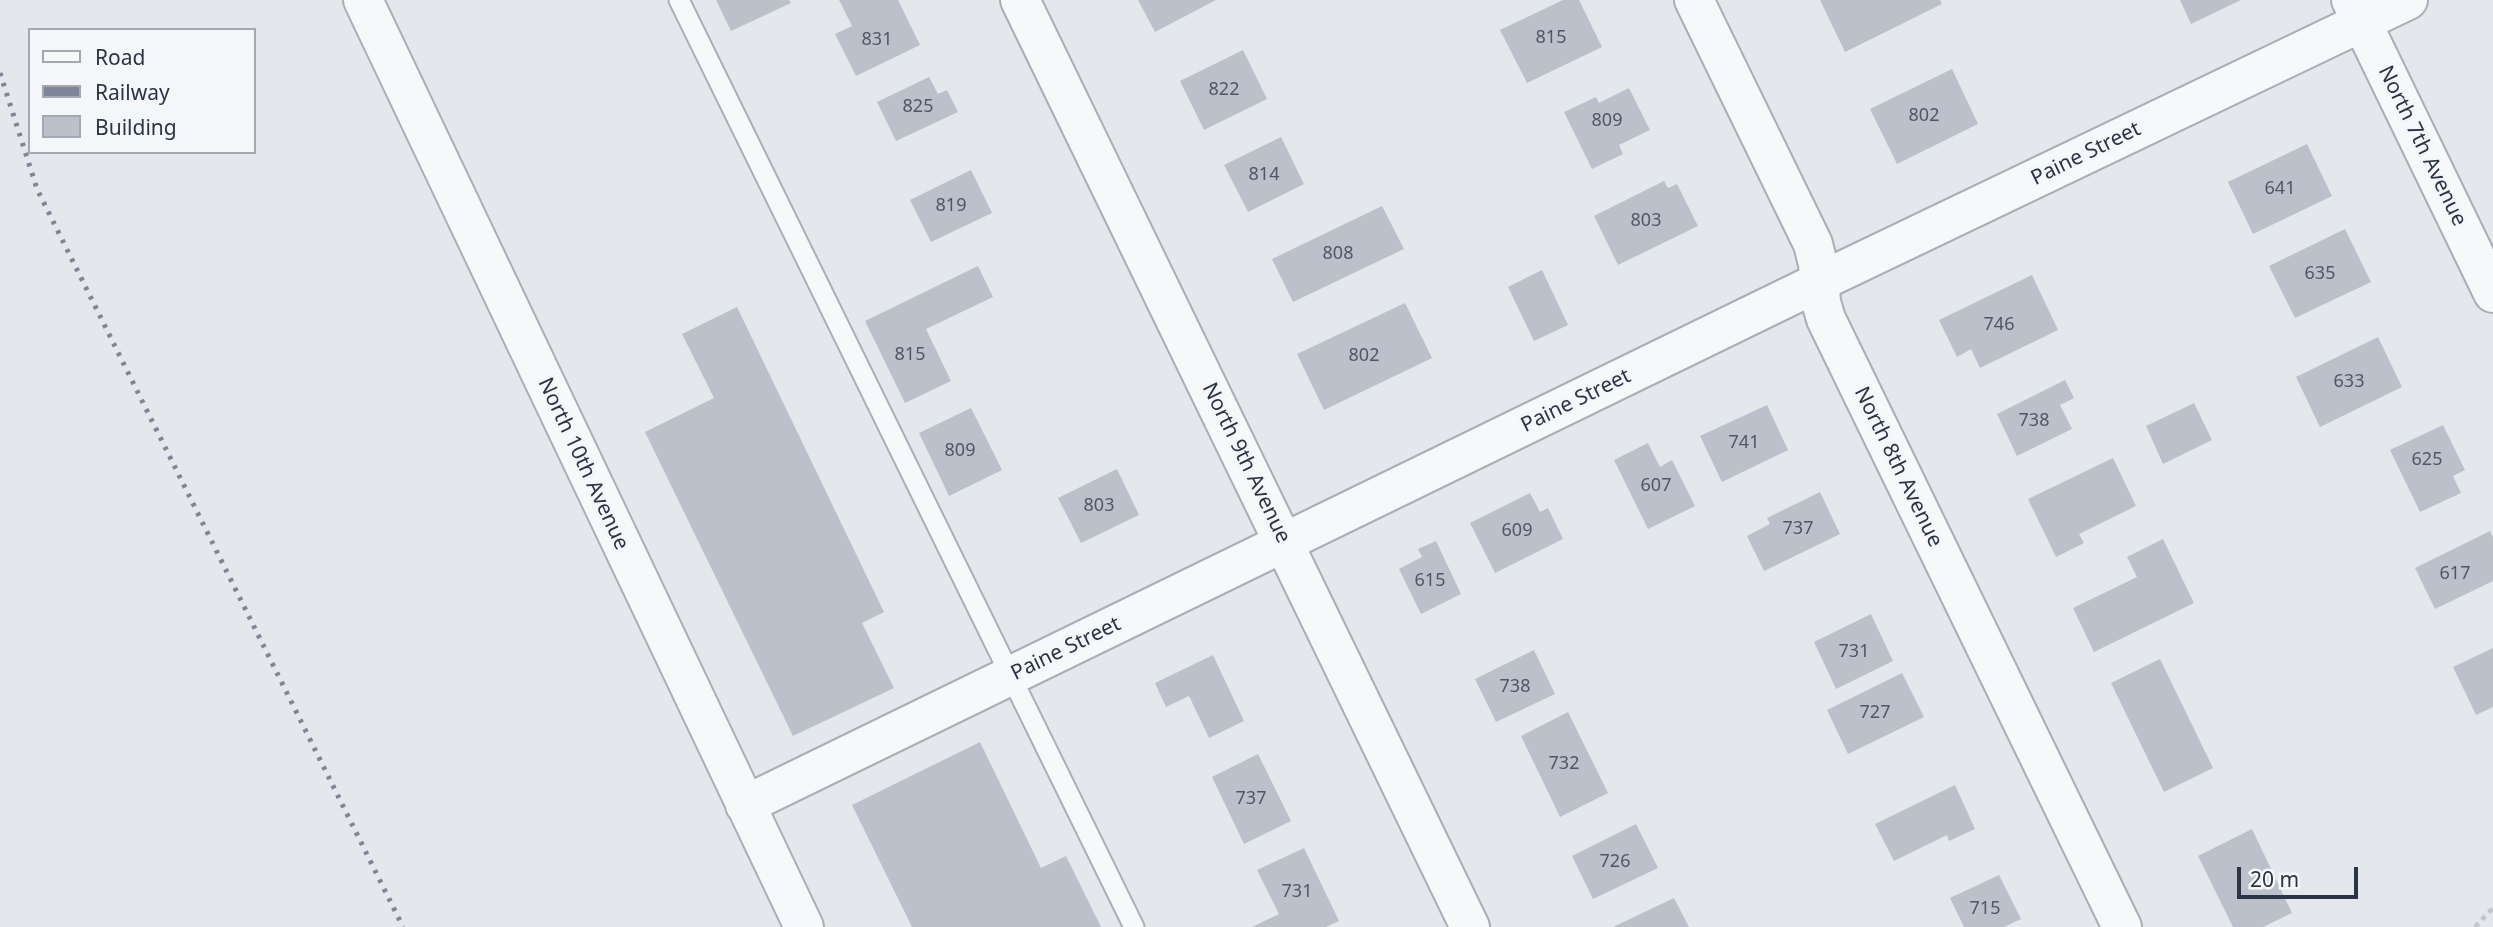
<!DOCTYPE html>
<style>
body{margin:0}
#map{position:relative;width:2493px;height:927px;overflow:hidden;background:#e4e7ec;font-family:"Noto Sans",sans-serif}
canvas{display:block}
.legend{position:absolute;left:28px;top:28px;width:228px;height:126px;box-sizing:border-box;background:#f4f6f9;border:2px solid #a4a8b1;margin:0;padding:9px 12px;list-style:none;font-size:21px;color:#2b3445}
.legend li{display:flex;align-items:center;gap:14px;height:35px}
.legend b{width:35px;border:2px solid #a4a8b1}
.scale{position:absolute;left:2237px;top:867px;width:121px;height:32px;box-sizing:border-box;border:4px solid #2b3445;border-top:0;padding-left:9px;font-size:21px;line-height:24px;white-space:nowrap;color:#2b3445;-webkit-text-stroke:5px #f4f6f9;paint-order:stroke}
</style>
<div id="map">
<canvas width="2493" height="927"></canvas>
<ul class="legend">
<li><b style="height:9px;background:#f7f8fa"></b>Road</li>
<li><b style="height:9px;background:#7d8696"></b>Railway</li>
<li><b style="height:19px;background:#bbc0ca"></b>Building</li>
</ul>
<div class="scale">20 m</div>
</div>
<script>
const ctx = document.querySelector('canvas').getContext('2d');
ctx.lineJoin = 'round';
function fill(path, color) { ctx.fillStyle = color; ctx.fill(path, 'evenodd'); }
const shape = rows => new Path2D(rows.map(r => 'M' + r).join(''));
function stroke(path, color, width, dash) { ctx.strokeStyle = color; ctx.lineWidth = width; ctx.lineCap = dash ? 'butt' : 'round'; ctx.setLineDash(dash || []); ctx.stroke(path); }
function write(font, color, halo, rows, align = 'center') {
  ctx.font = font + ' "Noto Sans",sans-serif'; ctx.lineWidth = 6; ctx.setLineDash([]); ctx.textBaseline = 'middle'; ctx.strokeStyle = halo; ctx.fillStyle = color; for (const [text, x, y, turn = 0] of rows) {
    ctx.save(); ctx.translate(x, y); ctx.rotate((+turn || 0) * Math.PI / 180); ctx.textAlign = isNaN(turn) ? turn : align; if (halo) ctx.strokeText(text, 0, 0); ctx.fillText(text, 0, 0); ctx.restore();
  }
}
fill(shape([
 [716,0,789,0,791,3,731,31],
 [839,0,898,0,920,45,856,76,835,34,852,26],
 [1138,0,1216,0,1155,32],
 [1563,0,1579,0,1602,47,1527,83,1500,30],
 [1820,0,1940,0,1942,4,1845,52],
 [2180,0,2241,0,2191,24],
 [1243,50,1267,99,1204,130,1180,81],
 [1952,69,1978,124,1897,164,1870,109],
 [929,77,938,94,947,90,958,112,896,141,877,102],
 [1629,88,1650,130,1619,145,1623,154,1592,169,1564,112,1596,97,1599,103],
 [1281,137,1304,184,1248,212,1224,165],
 [2307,144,2332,196,2253,234,2228,182],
 [971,170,992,213,931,242,910,200],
 [1664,181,1668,188,1677,184,1698,226,1618,265,1594,216],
 [1382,206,1404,249,1293,302,1272,259],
 [2345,229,2371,282,2295,318,2269,266],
 [978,266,993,297,926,329,951,381,905,403,865,321],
 [1542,270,1568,325,1534,341,1508,287],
 [2032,275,2058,330,1980,368,1971,349,1957,357,1939,320],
 [1405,303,1432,358,1324,410,1297,354],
 [737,307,884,612,862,623,894,688,793,736,645,432,714,398,682,334],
 [2378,337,2402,387,2320,427,2296,377],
 [2065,380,2074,398,2060,405,2072,429,2017,456,1997,414],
 [2194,403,2212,440,2163,464,2146,426],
 [1767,405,1788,450,1722,482,1700,436],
 [971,408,1002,470,949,496,919,433],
 [2443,425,2465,470,2453,476,2461,493,2420,512,2390,450],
 [1648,443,1660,467,1672,460,1695,506,1648,529,1614,460],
 [2113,458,2136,506,2079,534,2084,543,2056,557,2028,499],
 [1117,469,1139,515,1081,543,1058,498],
 [1820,492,1840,534,1764,571,1747,536,1770,524,1767,518],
 [1530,493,1540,512,1548,508,1563,539,1495,573,1470,523],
 [2490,531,2493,537,2493,581,2435,609,2415,568],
 [2163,539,2194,603,2094,652,2073,608,2137,577,2127,557],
 [1436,541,1461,594,1421,614,1399,569,1422,557,1418,549],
 [1871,614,1893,661,1836,689,1814,642],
 [2493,648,2493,707,2476,715,2453,667],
 [1534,650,1555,694,1496,722,1475,679],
 [1213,655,1244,721,1209,738,1189,696,1166,707,1155,683],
 [2160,659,2213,768,2164,792,2111,683],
 [1902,673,1924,717,1848,754,1827,710],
 [1568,712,1608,793,1560,817,1521,736],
 [980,742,1041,868,1066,856,1101,927,912,927,852,805],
 [1258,754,1291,821,1244,844,1212,777],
 [1955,785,1975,829,1949,841,1947,835,1894,861,1875,824],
 [1636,824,1658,868,1593,899,1572,856],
 [2252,829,2292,913,2263,927,2233,927,2198,856],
 [1304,848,1339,921,1326,927,1252,927,1279,914,1257,870],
 [1999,875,2021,919,2004,927,1964,927,1950,898],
 [1674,898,1689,927,1613,927]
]), '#bbc0ca');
const service = shape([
 [679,0,1134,927]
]);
const minor = shape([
 [363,0,804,927],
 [1694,0,1813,244,1818,264,1821,302,1826,319,2122,927],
 [2351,0,2493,293],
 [745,805,1819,282,2408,0]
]);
const tertiary = shape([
 [1020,0,1470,927]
]);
stroke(service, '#a9aeb7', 23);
stroke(minor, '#a9aeb7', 42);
stroke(tertiary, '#a9aeb7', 42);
stroke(shape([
 [2475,927,2493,908]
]), '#c2c5cb', 4.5, [5, 5]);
stroke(service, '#f7f8fa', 19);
stroke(minor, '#f7f8fa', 38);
stroke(tertiary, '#f7f8fa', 38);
stroke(shape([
 [0,73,37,189,403,927]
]), '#7d8696', 5, [3.5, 7]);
write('18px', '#4f5766', null, [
 ["815",1551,38],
 ["831",877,40],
 ["822",1224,90],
 ["825",918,107],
 ["802",1924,116],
 ["809",1607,121],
 ["814",1264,175],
 ["641",2280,189],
 ["819",951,206],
 ["803",1646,221],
 ["808",1338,254],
 ["635",2320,274],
 ["746",1999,325],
 ["815",910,355],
 ["802",1364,356],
 ["633",2349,382],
 ["738",2034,421],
 ["741",1744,443],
 ["809",960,451],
 ["625",2427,460],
 ["607",1656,486],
 ["803",1099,506],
 ["737",1798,529],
 ["609",1517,531],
 ["617",2455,574],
 ["615",1430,581],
 ["731",1854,652],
 ["738",1515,687],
 ["727",1875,713],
 ["732",1564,764],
 ["737",1251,799],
 ["726",1615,862],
 ["731",1297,892],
 ["715",1985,909]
]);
write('21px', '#2b3445', '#f4f6f9', [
 ["North 7th Avenue",2422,146,64],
 ["Paine Street",2086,154,-26],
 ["Paine Street",1576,401,-26],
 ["North 9th Avenue",1246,463,64],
 ["North 10th Avenue",583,464,65],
 ["North 8th Avenue",1898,467,64],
 ["Paine Street",1066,649,-26]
]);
</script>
